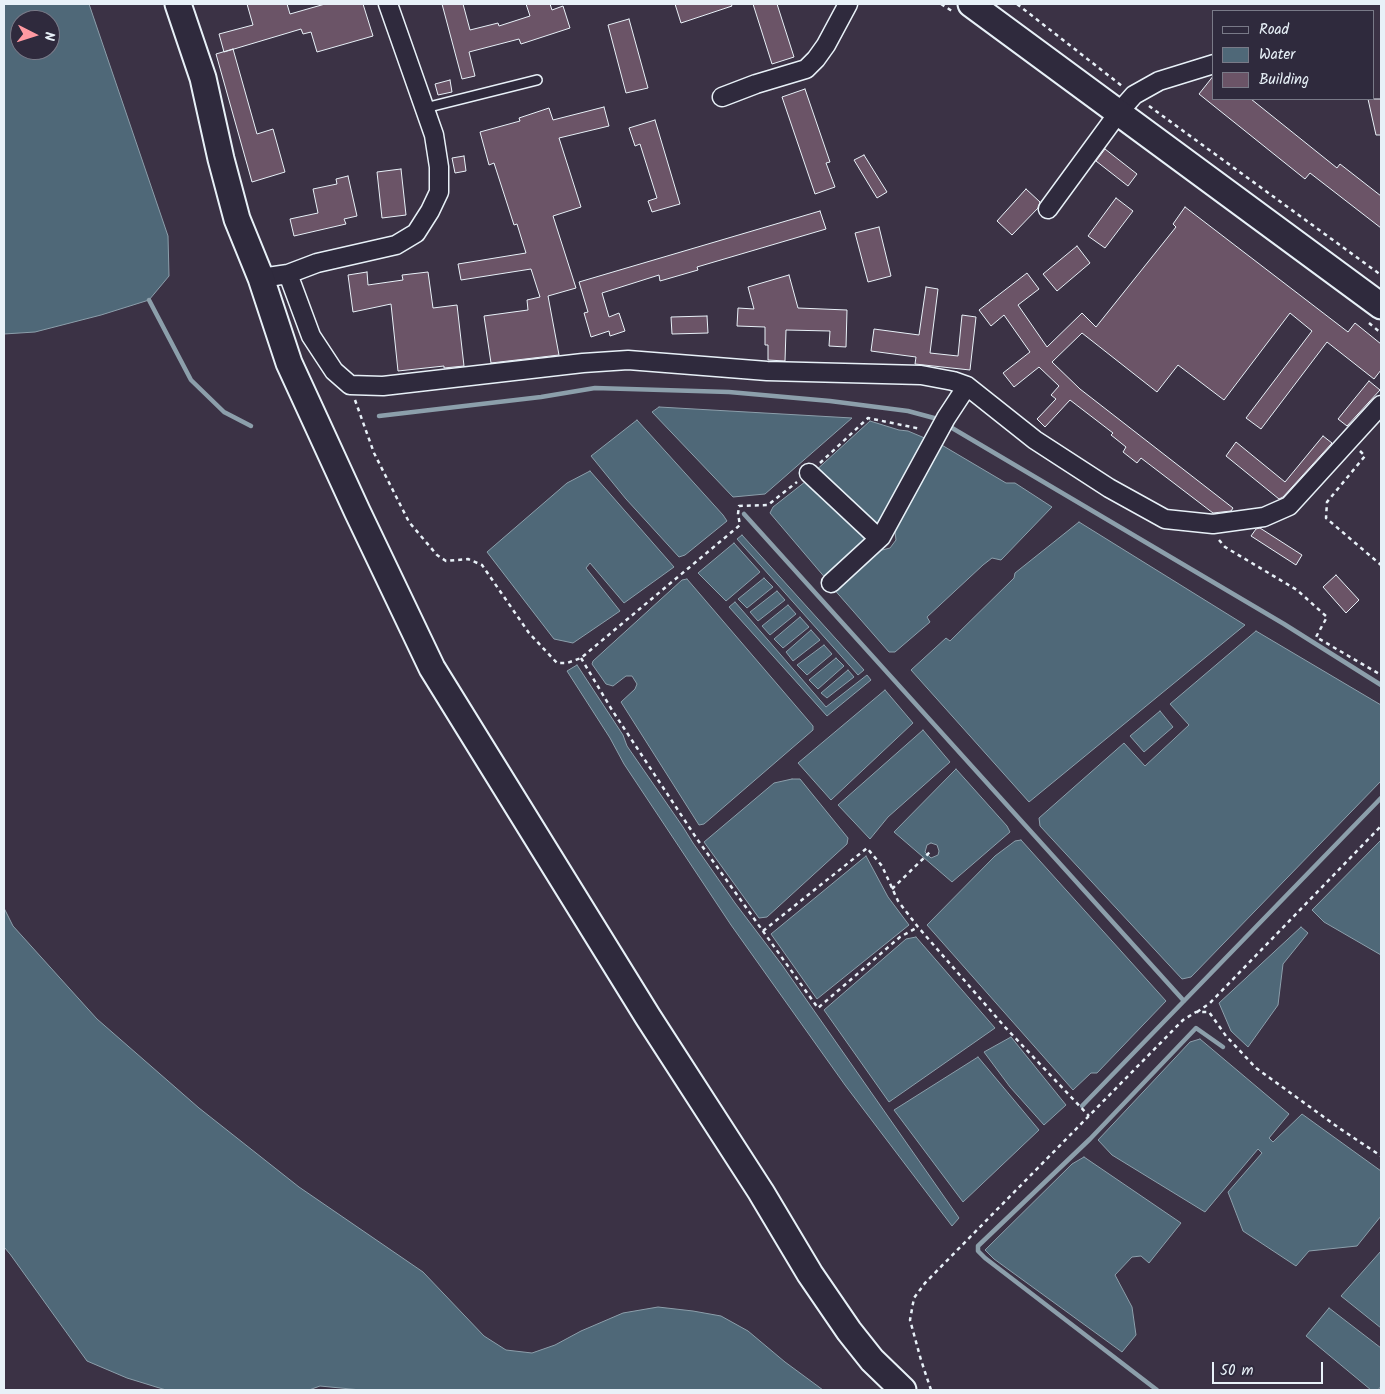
<!DOCTYPE html>
<style>
body{margin:0}
#map{position:relative;width:1385px;height:1394px;overflow:hidden;background:#3b3245;font-family:Kalam,sans-serif}
canvas{display:block}
.frame{position:absolute;inset:0;border:5px solid #e8f1f8;pointer-events:none}
.legend{position:absolute;left:1212px;top:10px;width:162px;height:90px;box-sizing:border-box;background:#2f2a3d;border:1px solid #797a88;margin:0;padding:6px 9px;list-style:none;font-size:15px;color:#e8f1f8}
.legend li{display:flex;align-items:center;gap:10px;height:25px}
.legend b{width:25px;border:1px solid #797a88}
.north{position:absolute;left:10px;top:10px;width:50px;height:50px;box-sizing:border-box;background:#2f2a3d;border:1px solid #797a88;border-radius:50%;rotate:95deg;font-size:14px;font-weight:700;line-height:20px;text-align:center;color:#e8f1f8}
.north::after{content:'';display:block;margin:auto;width:18px;height:22px;background:#ff9aa2;clip-path:polygon(50% 0,100% 100%,50% 72%,0 100%)}
.scale{position:absolute;left:1212px;top:1362px;width:111px;height:22px;box-sizing:border-box;border:2px solid #e8f1f8;border-top:0;padding-left:6px;font-size:15px;line-height:18px;white-space:nowrap;color:#e8f1f8;-webkit-text-stroke:4px #2f2a3d;paint-order:stroke}
</style>
<div id="map">
<canvas width="1385" height="1394"></canvas>
<div class="frame"></div>
<ul class="legend">
<li><b style="height:6px;background:#2f2a3d"></b>Road</li>
<li><b style="height:14px;background:#4f6878"></b>Water</li>
<li><b style="height:14px;background:#6b5467"></b>Building</li>
</ul>
<div class="north">N</div>
<div class="scale">50 m</div>
</div>
<script>
const ctx = document.querySelector('canvas').getContext('2d');
ctx.lineJoin = 'round';
function fill(path, color) { ctx.fillStyle = color; ctx.fill(path, 'evenodd'); }
const shape = rows => new Path2D(rows.map(r => 'M' + r).join(''));
function stroke(path, color, width, dash) { ctx.strokeStyle = color; ctx.lineWidth = width; ctx.lineCap = dash ? 'butt' : 'round'; ctx.setLineDash(dash || []); ctx.stroke(path); }
const water = shape([
 [4,4,89,4,168,236,169,276,149,300,101,315,35,332,4,334,4,4],
 [20,20,50,20,50,50,20,50,20,20],
 [659,407,852,418,765,494,733,497,652,412,659,407],
 [637,420,723,515,727,521,685,555,679,557,626,499,591,456,637,420],
 [870,421,899,430,908,431,927,439,883,522,876,523,871,527,813,473,870,421],
 [940,444,1006,483,1015,483,1052,507,1001,560,992,558,983,565,927,617,930,622,895,652,889,652,832,587,874,550,882,550,890,548,896,540,895,532,892,525,940,444],
 [590,471,674,567,624,603,590,563,586,568,620,611,573,643,554,639,487,552,567,483,590,471],
 [810,478,868,533,866,544,827,580,770,513,773,507,810,478],
 [1079,522,1245,625,1029,802,911,670,946,638,950,641,1014,578,1015,573,1079,522],
 [742,535,864,670,858,675,737,539,742,535],
 [734,543,760,572,726,601,698,573,734,543],
 [764,578,773,587,747,608,738,599,764,578],
 [687,579,813,726,813,730,704,824,699,825,621,702,635,689,637,684,632,676,626,676,613,686,606,684,592,664,593,661,682,580,687,579],
 [777,591,785,600,758,621,750,612,777,591],
 [735,602,826,707,867,675,871,680,827,716,729,607,735,602],
 [788,605,796,614,770,635,762,626,788,605],
 [800,617,809,627,783,648,774,639,800,617],
 [811,630,820,640,793,661,786,652,811,630],
 [1256,631,1381,705,1381,781,1191,977,1182,979,1040,826,1039,818,1124,743,1145,766,1189,725,1170,704,1256,631],
 [824,645,832,654,807,675,797,665,824,645],
 [836,658,844,666,818,689,809,680,836,658],
 [577,665,623,735,627,746,683,827,693,843,735,903,782,965,959,1218,952,1226,845,1085,731,925,624,764,610,738,567,671,577,665],
 [848,670,854,677,827,698,821,693,848,670],
 [885,690,913,723,831,800,798,763,885,690],
 [1160,711,1173,727,1144,752,1130,736,1160,711],
 [923,730,950,762,888,817,870,839,838,805,923,730],
 [956,769,1007,826,1010,832,952,882,894,832,956,769],
 [931,843,937,845,939,851,938,855,931,858,925,852,927,845,931,843],
 [792,779,800,779,848,838,847,844,767,917,759,918,704,842,774,783,792,779],
 [1021,840,1166,1001,1097,1073,1091,1073,1073,1090,927,925,995,856,1015,841,1021,840],
 [1381,840,1381,955,1324,922,1312,910,1381,840],
 [866,856,888,897,909,925,817,999,771,934,866,856],
 [4,908,13,926,97,1019,199,1108,299,1187,423,1272,484,1336,506,1350,532,1353,555,1345,581,1331,623,1313,658,1307,693,1311,721,1316,748,1331,785,1362,823,1390,361,1390,320,1386,309,1390,166,1390,127,1378,87,1361,10,1254,4,1247,4,908],
 [1301,927,1308,933,1283,964,1278,1005,1248,1047,1231,1031,1219,1003,1301,927],
 [916,937,995,1028,889,1102,824,1010,906,939,916,937],
 [1011,1037,1066,1105,1044,1125,1010,1087,984,1052,1011,1037],
 [1200,1039,1289,1114,1269,1138,1273,1142,1302,1114,1381,1171,1381,1216,1357,1246,1309,1251,1296,1266,1243,1231,1228,1192,1262,1153,1258,1149,1205,1212,1112,1155,1098,1140,1190,1042,1200,1039],
 [978,1057,1039,1130,963,1202,894,1110,978,1057],
 [1084,1157,1181,1223,1149,1263,1141,1256,1132,1257,1115,1275,1132,1307,1136,1335,1122,1352,994,1259,985,1250,1072,1164,1084,1157],
 [1381,1251,1381,1328,1341,1296,1381,1251],
 [1329,1308,1381,1348,1381,1386,1378,1390,1371,1390,1306,1336,1329,1308]
]);
fill(water, '#4f6878');
stroke(water, '#8c9fab', 1);
stroke(shape([
 [149,300,191,380,224,412,251,426],
 [379,416,541,397,595,388,729,392,830,401,908,411,934,418,940,421],
 [947,425,1284,624,1381,685],
 [744,514,1184,1001],
 [1082,1106,1381,798],
 [1157,1390,985,1258,978,1251,978,1246,1090,1139,1196,1028,1223,1047]
]), '#8c9fab', 4.5);
const building = shape([
 [247,4,287,4,290,14,325,4,363,4,373,36,317,52,311,32,303,34,301,29,224,52,219,34,253,25,247,4],
 [442,4,463,4,470,30,498,23,499,26,530,16,526,4,550,4,552,10,563,6,570,28,521,44,519,39,469,52,475,76,462,79,442,4],
 [675,4,731,4,732,6,681,23,675,4],
 [753,4,777,4,794,57,772,64,753,4],
 [629,19,648,88,626,93,608,25,629,19],
 [233,49,257,134,273,129,285,172,252,182,216,54,233,49],
 [1214,75,1214,99,1251,99,1337,168,1340,164,1381,196,1381,228,1310,173,1305,179,1199,94,1214,75],
 [450,80,452,92,438,95,435,84,450,80],
 [805,89,830,162,826,163,835,187,815,194,782,97,805,89],
 [1368,99,1381,99,1381,135,1376,135,1368,99],
 [604,107,609,126,559,138,581,207,553,216,576,288,548,296,559,355,491,363,484,316,528,310,527,300,540,297,531,269,461,280,458,264,526,253,517,224,514,225,494,163,489,165,480,132,520,121,519,118,549,108,553,120,604,107],
 [655,120,680,204,652,212,648,201,657,198,640,144,635,146,629,128,655,120],
 [1105,149,1137,174,1128,186,1096,161,1105,149],
 [864,155,887,192,877,198,854,160,864,155],
 [464,156,466,171,455,173,452,158,464,156],
 [401,169,406,215,382,218,377,172,401,169],
 [348,176,357,216,344,219,346,224,294,236,290,219,318,213,313,189,337,184,336,179,348,176],
 [1026,189,1040,202,1038,208,1012,235,997,221,1026,189],
 [1116,198,1133,211,1105,248,1088,236,1116,198],
 [1185,207,1348,332,1355,323,1381,344,1381,370,1374,379,1327,342,1261,429,1246,418,1312,331,1290,313,1224,400,1178,365,1157,392,1082,333,1052,362,1080,389,1233,508,1231,511,1213,513,1141,458,1137,463,1123,452,1126,447,1111,435,1113,433,1070,400,1045,427,1037,419,1056,399,1051,395,1059,386,1039,367,1014,387,1003,373,1030,352,1004,315,991,326,979,310,1027,273,1039,289,1018,305,1047,347,1082,313,1096,327,1176,227,1173,224,1185,207],
 [820,211,826,229,697,267,698,270,660,281,659,275,602,293,609,317,619,313,625,331,610,336,609,331,591,337,584,313,588,312,579,282,820,211],
 [879,227,891,276,868,282,855,233,879,227],
 [1077,246,1090,263,1057,291,1043,274,1077,246],
 [367,272,368,285,403,280,402,275,428,272,433,308,457,305,464,366,444,368,444,366,398,371,391,304,353,312,348,275,367,272],
 [789,275,798,308,847,310,846,347,829,346,830,331,786,330,785,361,768,360,768,345,765,345,765,327,737,326,738,308,754,309,748,287,789,275],
 [926,287,938,289,930,353,958,356,962,315,976,317,970,370,915,364,916,357,871,351,874,329,919,335,926,287],
 [707,316,708,333,672,334,671,317,707,316],
 [1369,381,1380,390,1347,426,1338,419,1369,381],
 [1323,436,1332,443,1283,497,1279,499,1226,456,1236,442,1285,482,1323,436],
 [1260,528,1302,555,1296,565,1251,536,1256,529,1260,528],
 [1336,575,1359,600,1346,613,1323,587,1336,575]
]);
fill(building, '#6b5467');
stroke(building, '#e8f1f8', 1);
const lane = shape([
 [425,108,537,80]
]);
const street = shape([
 [722,97,756,84,806,69,816,59,826,45,848,4],
 [1048,209,1119,112,1134,95,1159,81,1214,64],
 [288,274,311,336,334,371,350,385,383,386,583,363,628,360,767,371,921,375,953,381,967,386,1035,440,1109,488,1165,519,1213,524,1264,517,1289,506,1381,405],
 [261,278,288,274,317,263,396,245,416,233,430,211,439,192,439,167,434,135,388,4],
 [809,473,872,532,881,537],
 [831,583,881,537,946,418,967,386]
]);
const secondary = shape([
 [178,4,203,78,221,159,237,219,261,278,289,363,357,511,432,668,648,1017,761,1192,810,1274,849,1331,872,1360,903,1390],
 [971,4,1381,306]
]);
stroke(lane, '#e8f1f8', 12);
stroke(street, '#e8f1f8', 21);
stroke(secondary, '#e8f1f8', 29);
stroke(shape([
 [941,4,952,11],
 [1017,4,1122,86],
 [1149,106,1381,275],
 [1369,323,1381,333],
 [355,400,374,453,409,522,437,555,446,561,468,559,482,565,529,633,557,663,567,663,581,658,740,525,738,514,739,506,768,505,797,482],
 [1360,451,1365,456,1327,502,1326,518,1381,565],
 [820,463,868,418,921,429],
 [1219,540,1225,547,1297,590,1327,617,1316,637,1381,675],
 [581,658,612,710,697,839,818,1008,900,937,918,927],
 [892,889,932,850],
 [763,931,867,848,882,866,898,901,918,927,1004,1026,1089,1116],
 [1197,1012,1210,1003,1381,826],
 [931,1390,921,1360,910,1320,914,1298,925,1283,1183,1020,1196,1012,1209,1012,1226,1036,1256,1068,1339,1128,1381,1156]
]), '#e8f1f8', 2.5, [4, 4]);
stroke(lane, '#2f2a3d', 9);
stroke(street, '#2f2a3d', 18);
stroke(secondary, '#2f2a3d', 25);
</script>
